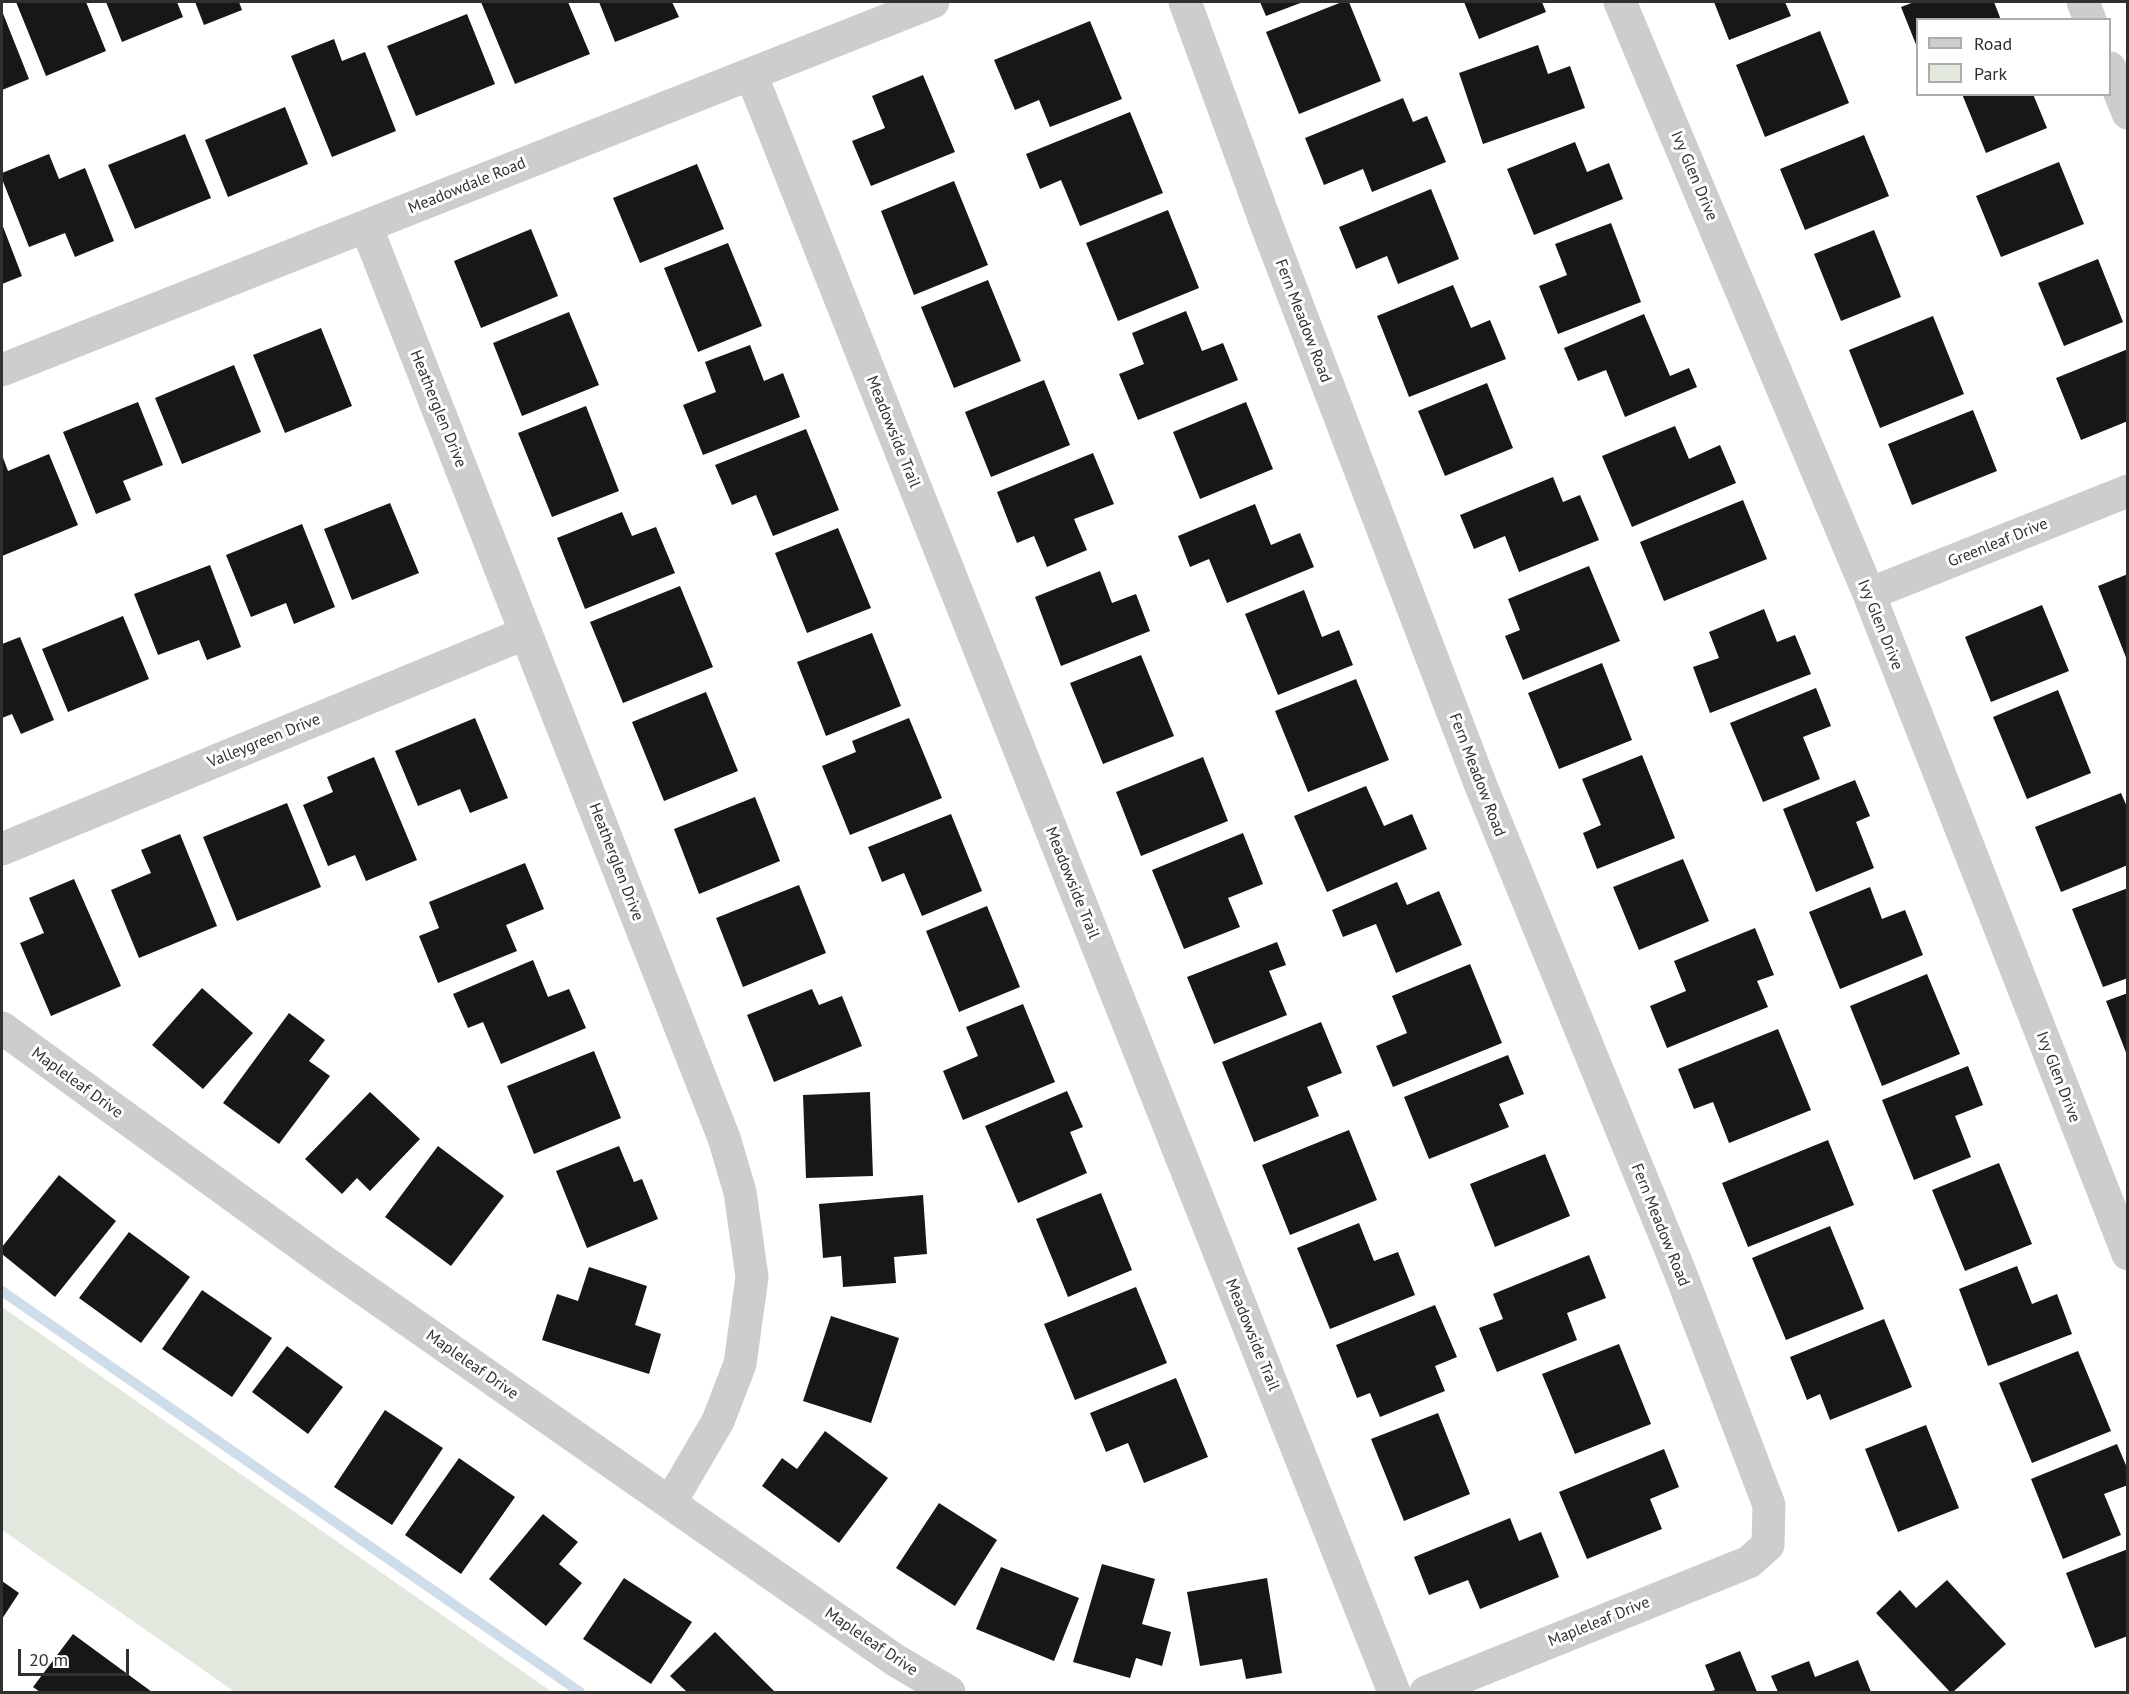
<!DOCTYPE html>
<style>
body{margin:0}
#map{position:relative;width:2129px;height:1694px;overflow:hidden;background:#fff;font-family:"PT Sans",sans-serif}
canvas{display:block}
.frame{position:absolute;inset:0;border:3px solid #303030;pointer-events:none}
.legend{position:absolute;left:1916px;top:18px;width:195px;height:78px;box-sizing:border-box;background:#fff;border:2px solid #acacac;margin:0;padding:8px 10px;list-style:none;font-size:18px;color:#303030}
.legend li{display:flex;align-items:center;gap:12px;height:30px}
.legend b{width:30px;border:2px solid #acacac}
.scale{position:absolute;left:18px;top:1649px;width:111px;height:27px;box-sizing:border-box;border:3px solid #303030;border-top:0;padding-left:8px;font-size:18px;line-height:21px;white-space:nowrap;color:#303030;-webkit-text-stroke:4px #fff;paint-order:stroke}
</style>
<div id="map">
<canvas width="2129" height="1694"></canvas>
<div class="frame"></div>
<ul class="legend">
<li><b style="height:8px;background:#cdcdcd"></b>Road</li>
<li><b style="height:16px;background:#e2e8dd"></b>Park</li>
</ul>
<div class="scale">20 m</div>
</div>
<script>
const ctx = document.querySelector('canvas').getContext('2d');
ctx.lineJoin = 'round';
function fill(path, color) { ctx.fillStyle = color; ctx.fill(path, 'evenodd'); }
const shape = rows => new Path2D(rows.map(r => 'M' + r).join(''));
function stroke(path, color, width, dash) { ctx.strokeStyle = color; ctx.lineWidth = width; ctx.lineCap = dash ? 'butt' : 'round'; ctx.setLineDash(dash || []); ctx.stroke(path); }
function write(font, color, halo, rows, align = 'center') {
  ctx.font = font + ' "PT Sans",sans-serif'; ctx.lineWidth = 6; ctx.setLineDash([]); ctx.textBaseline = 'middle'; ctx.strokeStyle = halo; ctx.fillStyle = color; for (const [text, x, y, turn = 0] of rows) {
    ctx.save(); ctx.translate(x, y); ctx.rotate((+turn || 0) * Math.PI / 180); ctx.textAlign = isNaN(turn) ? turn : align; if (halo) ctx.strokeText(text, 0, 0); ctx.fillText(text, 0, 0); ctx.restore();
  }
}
fill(shape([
 [2,1307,552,1692,235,1692,2,1530]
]), '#e2e8dd');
stroke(shape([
 [2,1291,580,1692]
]), '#cfdce9', 10);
fill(shape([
 [16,2,86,2,106,51,46,76],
 [106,2,177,2,183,17,122,42],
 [195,2,239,2,242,10,204,25],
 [481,2,568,2,590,54,515,84],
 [599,2,672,2,679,17,615,42],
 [1260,2,1303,2,1266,16],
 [1342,2,1349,2,1381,81,1299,114,1266,32],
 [1464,2,1542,2,1546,12,1479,39],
 [1714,2,1785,2,1791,16,1729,40],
 [1914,2,1994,2,2001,20,1918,20,1917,47,1901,7],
 [2,11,29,79,2,90],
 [467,14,495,84,416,116,387,46],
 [1090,21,1122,99,1050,127,1039,100,1015,110,994,60],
 [1820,31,1849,103,1765,137,1736,65],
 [334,39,342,61,365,52,396,131,332,157,291,56],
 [1538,45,1548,74,1570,66,1585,108,1483,144,1459,73],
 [923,75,955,152,871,186,852,141,885,128,872,96],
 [1962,94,2033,94,2047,128,1986,153],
 [1403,98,1413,122,1427,116,1446,162,1372,192,1363,169,1324,185,1305,138],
 [285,107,308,164,228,197,205,140],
 [1130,112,1163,193,1080,226,1061,180,1040,189,1026,154],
 [185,134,211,198,135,229,108,165],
 [1864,135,1889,196,1805,230,1780,169],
 [1575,142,1587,172,1609,163,1623,199,1534,235,1507,169],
 [49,154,59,179,85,168,114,241,75,257,65,233,29,247,2,179,2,173],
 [2059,162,2084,224,2001,257,1976,196],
 [697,164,724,229,640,263,613,198],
 [954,181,988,265,914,295,881,211],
 [1431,189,1459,259,1398,284,1387,256,1356,269,1339,227],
 [1168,210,1199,288,1118,321,1086,243],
 [1611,223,1641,302,1558,334,1539,286,1567,275,1555,244],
 [2,224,22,276,2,284],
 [531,229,558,296,481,328,454,261],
 [1874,230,1901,297,1841,321,1814,254],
 [728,243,762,326,698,352,664,268],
 [2098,259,2123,322,2064,346,2038,283],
 [988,280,1021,361,954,388,921,307],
 [1453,285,1471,328,1490,320,1506,359,1409,397,1377,316],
 [1186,311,1202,351,1223,343,1238,380,1138,420,1119,374,1144,364,1132,333],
 [569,312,599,385,522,416,493,343],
 [1644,314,1670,376,1689,368,1697,387,1625,417,1606,370,1578,381,1564,348],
 [1933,316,1964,394,1880,428,1849,350],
 [321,328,352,406,285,433,253,355],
 [750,345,764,381,783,373,800,417,703,455,683,405,716,392,705,362],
 [2128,349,2128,421,2081,440,2056,378],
 [234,365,261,432,182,464,155,398],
 [1044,380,1070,445,991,477,965,412],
 [1487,383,1513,448,1445,476,1418,411],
 [138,402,163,465,123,481,131,500,96,514,63,432],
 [1246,402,1273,469,1200,499,1173,432],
 [586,406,619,491,552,517,518,433],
 [1973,410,1997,471,1912,505,1888,444],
 [1675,426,1689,459,1720,445,1736,483,1632,527,1602,456],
 [806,429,839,510,773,536,756,495,732,505,715,465],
 [1093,453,1114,504,1074,519,1087,550,1047,567,1034,536,1017,543,997,492],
 [49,454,78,525,2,556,2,455,8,471],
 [1553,477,1563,502,1580,495,1599,540,1519,572,1505,536,1474,549,1460,515],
 [1743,500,1767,559,1664,601,1640,542],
 [390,503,419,573,352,600,324,529],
 [1255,504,1271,545,1300,533,1314,567,1227,603,1209,559,1190,567,1178,536],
 [622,512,632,536,656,527,675,573,585,609,557,538],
 [302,524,335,607,294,624,286,603,251,617,226,555],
 [838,528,871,608,807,633,775,553],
 [210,565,241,647,207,660,199,640,158,655,134,594],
 [1589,566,1620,641,1523,680,1505,636,1520,630,1508,599],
 [1100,571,1112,603,1136,594,1150,631,1061,666,1035,597],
 [2128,574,2128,660,2127,660,2098,586],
 [680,586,713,667,623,703,590,622],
 [1304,590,1322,637,1339,630,1353,665,1278,695,1245,614],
 [2042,605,2069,671,1991,702,1965,637],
 [1764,609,1777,642,1795,635,1811,674,1710,713,1693,667,1719,658,1709,632],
 [123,616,149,679,68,712,42,649],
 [872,633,901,706,826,736,797,662],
 [20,637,54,720,21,734,12,714,2,718,2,644],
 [1141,655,1174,736,1103,764,1070,683],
 [1602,663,1632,740,1559,769,1528,693],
 [1356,679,1389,760,1308,792,1275,711],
 [1816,688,1831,726,1803,737,1820,779,1763,802,1730,723],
 [2058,690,2091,773,2027,799,1993,717],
 [706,692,738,771,664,801,632,722],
 [475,718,508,798,470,813,460,789,418,806,395,751],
 [909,718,942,798,850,835,822,766,856,752,852,741],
 [1642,755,1675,838,1597,869,1583,833,1601,825,1582,779],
 [374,757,417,860,366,881,355,855,328,866,303,805,333,792,327,777],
 [1203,757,1228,821,1141,856,1116,792],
 [1855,780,1870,816,1856,822,1874,868,1816,892,1783,809],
 [1366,786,1384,826,1412,814,1427,849,1327,892,1294,816],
 [2121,793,2128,809,2128,865,2061,892,2035,827],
 [755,797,780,861,699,894,674,829],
 [287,803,321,887,237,921,203,837],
 [951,814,982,891,922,916,904,873,882,882,868,847],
 [1243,833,1263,884,1228,898,1240,927,1184,949,1152,870],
 [180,834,217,926,139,958,111,890,151,873,141,850],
 [1683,859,1709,921,1639,950,1613,887],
 [525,863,544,909,506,925,517,951,438,983,419,936,439,928,429,902],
 [74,879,121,986,51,1016,20,943,44,933,29,898],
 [1397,882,1407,905,1439,891,1462,945,1396,973,1376,924,1343,937,1332,910],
 [799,885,826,953,743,987,716,918],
 [1870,887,1882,919,1905,910,1923,955,1840,989,1809,912],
 [2128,888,2128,978,2103,987,2072,909],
 [987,906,1020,987,959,1012,926,931],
 [1755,928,1774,975,1757,981,1768,1007,1667,1048,1650,1006,1686,991,1674,961],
 [1277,942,1286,965,1269,971,1287,1015,1214,1044,1187,977],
 [533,960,548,997,569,989,586,1028,501,1064,483,1022,468,1028,453,994],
 [1470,964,1502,1043,1393,1087,1376,1046,1407,1033,1392,996],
 [1927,974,1960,1054,1882,1086,1850,1006],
 [202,988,253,1033,203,1089,152,1045],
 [812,989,819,1005,842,996,862,1046,774,1082,747,1015],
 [2128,993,2128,1055,2127,1055,2106,1001],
 [1023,1004,1055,1082,963,1120,943,1071,978,1056,966,1027],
 [289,1013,325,1040,309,1061,330,1076,279,1144,223,1103],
 [1321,1022,1342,1073,1307,1087,1319,1116,1254,1142,1222,1062],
 [1778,1029,1811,1110,1729,1143,1713,1102,1694,1109,1678,1069],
 [594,1051,621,1118,534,1154,507,1086],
 [1508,1055,1524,1094,1499,1104,1509,1127,1429,1159,1404,1097],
 [1968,1066,1983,1105,1955,1116,1971,1157,1914,1180,1882,1100],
 [1067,1091,1083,1127,1070,1132,1087,1173,1018,1203,985,1126],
 [370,1092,420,1139,370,1191,357,1178,342,1194,305,1159],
 [870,1092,873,1176,806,1178,803,1095],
 [1349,1130,1377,1200,1290,1235,1262,1165],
 [1828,1140,1854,1205,1748,1247,1722,1183],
 [438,1146,504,1196,451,1266,385,1217],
 [619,1146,634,1182,642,1179,658,1219,587,1248,556,1171],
 [1545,1154,1570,1216,1495,1247,1470,1184],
 [1999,1163,2032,1244,1965,1271,1932,1190],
 [59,1175,116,1221,55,1297,2,1254,2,1247],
 [1101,1193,1132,1270,1068,1297,1036,1219],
 [923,1195,927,1254,894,1257,896,1283,843,1287,841,1256,823,1258,819,1204],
 [1359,1223,1374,1261,1398,1252,1415,1295,1330,1329,1297,1248],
 [1830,1226,1864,1309,1786,1340,1752,1258],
 [129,1232,190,1277,141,1343,79,1298],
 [1589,1255,1606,1298,1567,1313,1577,1340,1497,1372,1479,1328,1503,1319,1493,1294],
 [2017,1266,2032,1304,2057,1294,2072,1334,1988,1366,1959,1289],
 [589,1267,647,1286,635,1325,661,1334,649,1374,542,1340,557,1294,578,1301],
 [1136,1287,1167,1363,1075,1400,1044,1324],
 [202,1290,272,1338,232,1397,162,1349],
 [1435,1305,1457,1357,1435,1366,1445,1391,1380,1417,1370,1393,1357,1398,1336,1345],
 [831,1316,899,1338,871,1423,803,1401],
 [1884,1319,1912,1387,1830,1420,1820,1394,1807,1400,1790,1357],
 [1619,1344,1651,1424,1575,1454,1542,1374],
 [287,1346,343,1387,308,1434,252,1392],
 [2078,1351,2111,1431,2032,1463,1999,1383],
 [1176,1378,1208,1457,1144,1483,1128,1443,1106,1452,1090,1413],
 [385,1410,443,1448,392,1525,334,1487],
 [1438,1413,1470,1494,1404,1521,1371,1439],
 [1926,1425,1959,1508,1898,1532,1865,1449],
 [825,1431,888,1478,839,1543,762,1486,782,1458,797,1469],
 [2117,1444,2128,1470,2128,1485,2104,1494,2121,1535,2063,1559,2031,1479],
 [1664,1449,1679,1487,1650,1499,1662,1529,1587,1559,1559,1492],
 [459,1458,515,1497,461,1574,405,1535],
 [939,1503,997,1540,955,1606,896,1568],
 [543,1514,578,1542,559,1564,582,1583,546,1626,489,1579],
 [1510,1518,1519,1541,1541,1532,1559,1577,1480,1609,1468,1580,1429,1595,1414,1557],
 [2128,1549,2128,1636,2095,1648,2066,1573],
 [1102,1564,1155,1579,1142,1624,1171,1632,1162,1666,1136,1658,1130,1678,1073,1662],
 [1001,1567,1079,1598,1054,1661,976,1629],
 [624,1578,692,1622,651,1684,583,1639],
 [1267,1578,1282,1673,1246,1679,1242,1659,1200,1666,1187,1592],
 [1947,1580,2006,1644,1953,1692,1950,1692,1876,1613,1900,1590,1916,1608],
 [2,1581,19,1593,2,1619],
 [715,1632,775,1692,687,1692,670,1676],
 [73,1634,152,1692,40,1692,33,1687],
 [1740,1651,1757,1692,1709,1692,1715,1690,1705,1665],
 [1858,1660,1871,1692,1778,1692,1771,1676,1809,1661,1815,1677]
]), '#171717');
stroke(shape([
 [1185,2,1267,226,1481,786,1680,1272,1769,1505,1768,1545,1749,1562,1426,1692],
 [1620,2,1869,594,2128,1254],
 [2083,2,2090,20],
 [2110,68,2128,113],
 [751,74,1394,1692],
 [366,226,724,1138,740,1192,752,1277,740,1364,718,1421,670,1503],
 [2,370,933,2],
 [1869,594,2128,491],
 [2,849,526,633],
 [2,1028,326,1263,895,1660,949,1692]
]), '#cdcdcd', 33);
write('16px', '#303030', '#fff', [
 ["Ivy Glen Drive",1694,176,67],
 ["Meadowdale Road",467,186,-22],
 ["Fern Meadow Road",1303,321,69],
 ["Heatherglen Drive",438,409,68],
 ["Meadowside Trail",893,432,68],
 ["Greenleaf Drive",1998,543,-22],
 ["Ivy Glen Drive",1880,625,68],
 ["Valleygreen Drive",264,741,-22],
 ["Fern Meadow Road",1477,775,69],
 ["Heatherglen Drive",616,862,69],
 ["Meadowside Trail",1072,883,68],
 ["Ivy Glen Drive",2058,1077,69],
 ["Mapleleaf Drive",77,1083,36],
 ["Fern Meadow Road",1660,1225,68],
 ["Meadowside Trail",1252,1335,68],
 ["Mapleleaf Drive",472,1365,35],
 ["Mapleleaf Drive",1599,1622,-22],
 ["Mapleleaf Drive",871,1642,34]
]);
</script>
